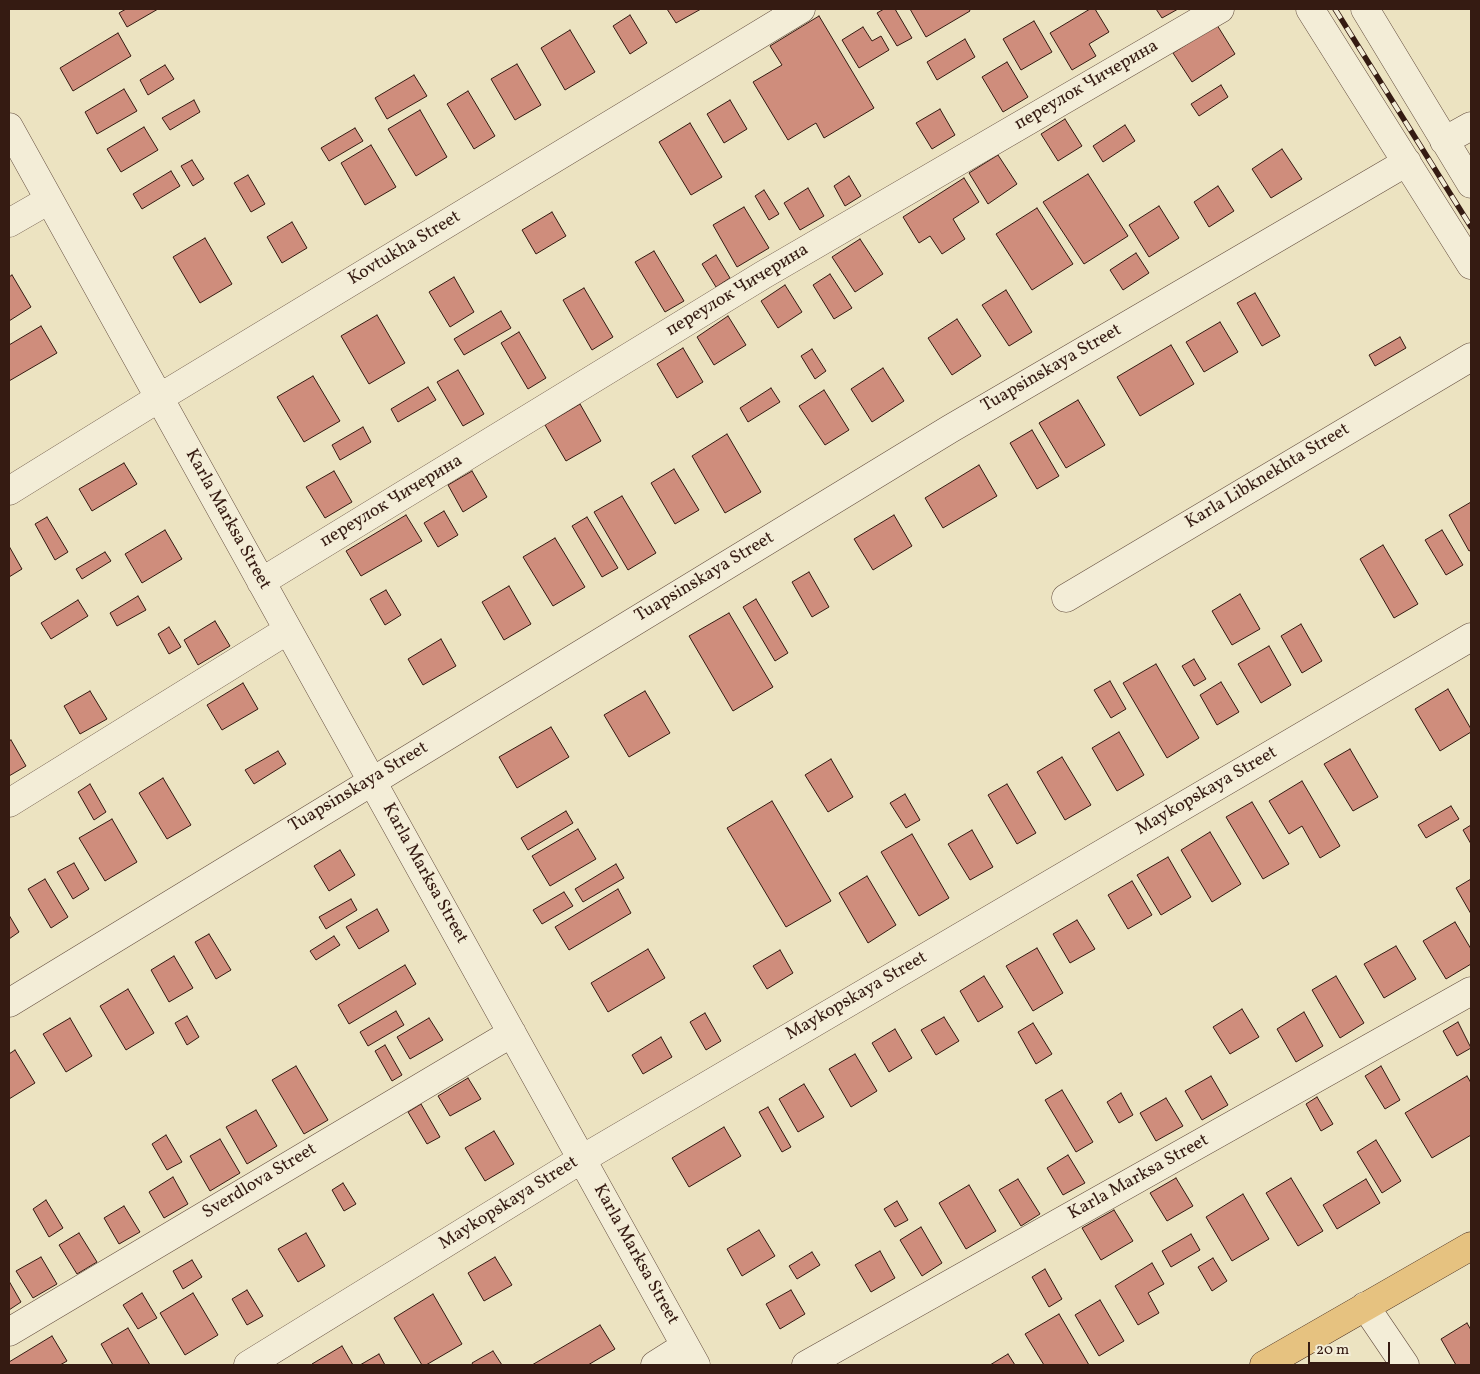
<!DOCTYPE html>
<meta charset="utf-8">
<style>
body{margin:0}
#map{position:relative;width:1480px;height:1374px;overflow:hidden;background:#ece3c1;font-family:Vollkorn,serif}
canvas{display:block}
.frame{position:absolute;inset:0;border:10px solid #351b12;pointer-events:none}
.scale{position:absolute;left:1308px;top:1342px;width:82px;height:22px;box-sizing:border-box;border:2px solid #351b12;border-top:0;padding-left:6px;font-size:15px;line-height:18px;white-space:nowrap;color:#351b12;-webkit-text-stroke:4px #f3edd7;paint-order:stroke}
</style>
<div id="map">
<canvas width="1480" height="1374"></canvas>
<div class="frame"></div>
<div class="scale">20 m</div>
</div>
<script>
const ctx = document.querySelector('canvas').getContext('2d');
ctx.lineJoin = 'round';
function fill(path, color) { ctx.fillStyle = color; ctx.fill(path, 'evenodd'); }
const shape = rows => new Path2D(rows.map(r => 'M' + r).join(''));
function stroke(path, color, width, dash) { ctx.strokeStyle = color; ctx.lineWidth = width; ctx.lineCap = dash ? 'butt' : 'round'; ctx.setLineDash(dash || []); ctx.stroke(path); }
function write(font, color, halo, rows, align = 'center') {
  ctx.font = font + ' Vollkorn,serif'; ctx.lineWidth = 4; ctx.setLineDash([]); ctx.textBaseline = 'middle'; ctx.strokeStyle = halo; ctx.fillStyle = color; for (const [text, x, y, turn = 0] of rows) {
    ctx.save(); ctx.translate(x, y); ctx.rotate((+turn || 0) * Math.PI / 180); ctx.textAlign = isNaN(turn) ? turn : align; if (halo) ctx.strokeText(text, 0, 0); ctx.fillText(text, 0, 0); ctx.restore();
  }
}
const building = shape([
 [126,9,158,9,127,27,119,13,126,9],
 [667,9,701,9,676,23,667,9],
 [884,9,895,9,912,38,897,46,877,13,884,9],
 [910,9,969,9,970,11,926,37,910,9],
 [1090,9,1095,9,1109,32,1089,44,1096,56,1072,70,1050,33,1090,9],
 [1156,9,1178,9,1162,18,1156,9],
 [630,15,647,43,630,54,613,26,630,15],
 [819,16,874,108,824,138,816,123,788,140,753,82,782,65,770,46,819,16],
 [1034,21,1052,52,1021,70,1003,39,1034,21],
 [1217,25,1235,54,1192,82,1173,53,1217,25],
 [863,27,872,41,881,36,889,50,859,68,842,40,863,27],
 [570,30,595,72,565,90,541,48,570,30],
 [118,33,131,56,73,91,60,68,118,33],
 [965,39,975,57,937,80,927,62,965,39],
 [1007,62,1028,97,1003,112,982,77,1007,62],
 [517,64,541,105,515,120,491,79,517,64],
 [165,65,174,79,148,95,140,80,165,65],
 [414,75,427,96,387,119,375,98,414,75],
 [1221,85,1228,97,1199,116,1191,104,1221,85],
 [124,89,137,111,97,134,85,112,124,89],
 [468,91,495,136,474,149,447,104,468,91],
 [194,100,200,112,170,130,162,118,194,100],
 [730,100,747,129,724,143,707,114,730,100],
 [940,109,955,135,932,149,916,123,940,109],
 [420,110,447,157,416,176,388,129,420,110],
 [1065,119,1082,146,1058,161,1041,134,1065,119],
 [690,123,722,177,691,195,659,142,690,123],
 [1125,125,1135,141,1103,162,1093,146,1125,125],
 [144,127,158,150,121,172,107,149,144,127],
 [355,128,363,141,329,161,321,148,355,128],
 [371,145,396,187,365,205,341,163,371,145],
 [1282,149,1302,179,1271,198,1252,169,1282,149],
 [998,155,1017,184,988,204,969,173,998,155],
 [192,160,204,179,193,186,181,166,192,160],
 [171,171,180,186,142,209,133,194,171,171],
 [1088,174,1128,236,1084,264,1043,202,1088,174],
 [248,175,265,204,251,212,234,183,248,175],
 [849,176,861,196,845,206,834,186,849,176],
 [964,178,979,202,953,219,965,239,942,254,930,236,919,243,903,217,964,178],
 [1218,186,1234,211,1209,227,1194,202,1218,186],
 [808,188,824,216,800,230,784,203,808,188],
 [764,190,779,214,769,220,755,196,764,190],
 [1159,206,1179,238,1149,257,1129,225,1159,206],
 [744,207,769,248,737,267,713,225,744,207],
 [1037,208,1073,264,1032,290,996,234,1037,208],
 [552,212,566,236,536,254,522,230,552,212],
 [292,222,307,248,282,263,267,237,292,222],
 [205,238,232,284,200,303,173,257,205,238],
 [860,239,883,274,855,292,832,257,860,239],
 [654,251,684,301,665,312,635,262,654,251],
 [1136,253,1149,273,1123,290,1110,270,1136,253],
 [716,255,730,278,716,287,702,264,716,255],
 [830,274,852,308,834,319,813,285,830,274],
 [12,275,31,307,9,321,9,277,12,275],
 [454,277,474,312,450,327,429,292,454,277],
 [785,285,802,312,778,328,761,301,785,285],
 [584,288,613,337,592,350,563,300,584,288],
 [1006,290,1032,332,1009,346,982,305,1006,290],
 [1255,293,1280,336,1262,346,1237,303,1255,293],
 [501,311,511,328,464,355,454,339,501,311],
 [377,315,405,363,369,384,341,336,377,315],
 [728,316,746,345,714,365,697,337,728,316],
 [957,319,981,356,952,375,928,338,957,319],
 [1220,322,1238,352,1204,372,1186,342,1220,322],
 [41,326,57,353,9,381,9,345,41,326],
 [519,332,546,378,528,389,501,343,519,332],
 [1400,337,1406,348,1375,366,1369,355,1400,337],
 [1171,345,1194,384,1140,416,1117,377,1171,345],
 [683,348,703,382,677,398,657,364,683,348],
 [812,349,826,371,815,379,801,356,812,349],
 [883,368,904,401,872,422,851,389,883,368],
 [458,370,484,414,463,426,437,382,458,370],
 [313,376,340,421,304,442,277,397,313,376],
 [428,387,436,400,398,422,391,409,428,387],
 [771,388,780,402,748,422,740,408,771,388],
 [824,390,849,430,825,445,799,406,824,390],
 [1078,400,1105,445,1066,468,1039,423,1078,400],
 [580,404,601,441,566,461,545,425,580,404],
 [363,427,371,442,340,460,332,445,363,427],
 [1032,430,1059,476,1037,489,1010,443,1032,430],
 [727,434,761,492,725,513,692,456,727,434],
 [124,463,137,484,92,511,79,489,124,463],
 [979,465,997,496,943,528,925,498,979,465],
 [674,469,699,510,675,524,651,483,674,469],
 [334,471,352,502,325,518,306,487,334,471],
 [472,471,487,497,463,512,448,485,472,471],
 [622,496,656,553,628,570,594,512,622,496],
 [1471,502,1471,550,1469,551,1449,515,1471,502],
 [444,511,458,535,438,547,424,523,444,511],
 [406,515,422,541,361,576,346,551,406,515],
 [894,515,912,546,873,570,854,539,894,515],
 [47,517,68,552,55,560,35,524,47,517],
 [587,517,618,568,602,577,572,526,587,517],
 [165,530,182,559,142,583,125,554,165,530],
 [1442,530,1463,565,1446,575,1425,540,1442,530],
 [555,538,585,587,553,606,523,557,555,538],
 [1383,545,1418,604,1394,618,1360,559,1383,545],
 [9,546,22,569,9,577,9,546],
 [105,552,111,561,82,579,76,569,105,552],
 [809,572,829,607,812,617,792,582,809,572],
 [509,586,531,624,504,640,482,602,509,586],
 [386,590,401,615,385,625,370,599,386,590],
 [1240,594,1260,629,1232,645,1212,611,1240,594],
 [138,596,146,610,117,626,110,613,138,596],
 [756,599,788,653,775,661,743,607,756,599],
 [78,600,88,616,51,639,41,623,78,600],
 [729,613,773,687,733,711,689,636,729,613],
 [215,621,230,646,198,665,184,640,215,621],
 [1301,624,1322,661,1302,673,1281,636,1301,624],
 [169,627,181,647,169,654,158,634,169,627],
 [441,639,456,666,423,685,408,659,441,639],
 [1269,646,1291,685,1261,703,1238,664,1269,646],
 [1194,659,1206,679,1194,686,1182,666,1194,659],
 [1156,664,1199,738,1167,758,1123,683,1156,664],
 [1110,681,1126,709,1111,718,1094,690,1110,681],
 [1221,682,1239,712,1217,725,1200,695,1221,682],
 [243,683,258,709,222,730,207,705,243,683],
 [1448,689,1471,729,1471,732,1440,751,1415,709,1448,689],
 [90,691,107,719,80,734,64,706,90,691],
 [645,691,670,733,629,757,604,715,645,691],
 [551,727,569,757,517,788,499,757,551,727],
 [1119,732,1144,775,1117,791,1092,748,1119,732],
 [11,740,26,766,9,776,9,741,11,740],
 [1350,749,1378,797,1353,811,1324,764,1350,749],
 [278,751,286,764,254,784,245,770,278,751],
 [1062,757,1091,805,1065,820,1037,772,1062,757],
 [831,759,853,797,828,812,805,775,831,759],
 [163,778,191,825,167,839,139,793,163,778],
 [1302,781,1340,846,1320,858,1302,826,1289,834,1269,801,1302,781],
 [90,784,106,812,94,820,78,792,90,784],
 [1007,784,1036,833,1017,844,988,795,1007,784],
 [905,794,920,820,906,828,890,803,905,794],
 [772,801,831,901,786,927,727,828,772,801],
 [1252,802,1289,864,1263,879,1226,817,1252,802],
 [1451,806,1459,819,1426,838,1418,825,1451,806],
 [566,811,573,823,528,850,521,838,566,811],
 [112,819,137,862,105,881,79,838,112,819],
 [1471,825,1471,844,1463,830,1471,825],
 [578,829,596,859,550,886,532,856,578,829],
 [972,830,993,867,970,880,948,844,972,830],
 [1210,832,1241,884,1212,902,1181,850,1210,832],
 [912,834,949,898,919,916,881,852,912,834],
 [340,850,355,875,329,891,314,866,340,850],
 [1168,857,1191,897,1161,915,1137,875,1168,857],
 [74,863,89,889,73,899,57,872,74,863],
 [616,864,624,878,583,902,575,889,616,864],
 [867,876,896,925,868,943,839,893,867,876],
 [45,879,68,917,51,928,28,889,45,879],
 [1471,879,1471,914,1456,888,1471,879],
 [1132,881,1152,915,1128,929,1108,895,1132,881],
 [618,889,631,913,569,950,555,927,618,889],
 [564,892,573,906,542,924,533,910,564,892],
 [351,899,357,910,326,929,319,917,351,899],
 [377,909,389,931,359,949,346,927,377,909],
 [9,915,19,932,9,939,9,915],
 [1077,920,1095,949,1070,963,1053,934,1077,920],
 [1455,922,1471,949,1471,964,1446,979,1423,941,1455,922],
 [209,934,231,970,216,979,195,942,209,934],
 [334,936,340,945,316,960,310,951,334,936],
 [1396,946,1416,979,1384,998,1364,964,1396,946],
 [1037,948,1063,993,1033,1011,1006,966,1037,948],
 [648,949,665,978,608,1012,591,983,648,949],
 [780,950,793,973,767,989,753,966,780,950],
 [174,956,193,988,169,1002,151,970,174,956],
 [405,965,416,984,349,1024,338,1005,405,965],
 [984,976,1003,1007,978,1022,960,991,984,976],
 [1336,976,1364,1023,1340,1038,1312,990,1336,976],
 [128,989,154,1033,126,1050,100,1006,128,989],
 [1242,1009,1259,1037,1230,1054,1213,1027,1242,1009],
 [396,1011,404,1025,368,1046,360,1032,396,1011],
 [1304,1012,1323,1046,1296,1062,1277,1029,1304,1012],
 [705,1013,721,1041,706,1050,690,1022,705,1013],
 [187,1016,199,1037,187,1045,175,1023,187,1016],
 [944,1017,959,1041,936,1055,921,1030,944,1017],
 [70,1018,92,1056,66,1072,43,1034,70,1018],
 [429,1018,443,1040,410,1059,397,1037,429,1018],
 [1458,1022,1471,1048,1457,1056,1443,1031,1458,1022],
 [1033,1023,1052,1054,1036,1064,1018,1032,1033,1023],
 [895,1029,912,1058,889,1072,872,1043,895,1029],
 [661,1037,672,1057,643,1074,632,1055,661,1037],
 [385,1045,402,1075,392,1081,375,1051,385,1045],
 [15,1050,35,1083,9,1099,9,1054,15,1050],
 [855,1054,877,1091,851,1107,829,1069,855,1054],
 [296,1066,328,1120,304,1134,272,1080,296,1066],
 [1381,1066,1400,1100,1385,1109,1365,1076,1381,1066],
 [1211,1076,1228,1105,1202,1120,1185,1091,1211,1076],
 [1467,1076,1471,1083,1471,1135,1432,1158,1405,1113,1467,1076],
 [468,1078,481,1099,450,1116,438,1096,468,1078],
 [804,1084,824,1117,798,1132,779,1099,804,1084],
 [1062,1090,1093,1142,1076,1152,1045,1100,1062,1090],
 [1121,1093,1133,1115,1119,1123,1107,1102,1121,1093],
 [1317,1097,1333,1124,1321,1131,1306,1104,1317,1097],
 [1166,1098,1183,1126,1156,1141,1140,1113,1166,1098],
 [421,1104,440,1137,427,1144,408,1112,421,1104],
 [768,1107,791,1147,782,1152,759,1112,768,1107],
 [256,1110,277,1146,247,1164,226,1127,256,1110],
 [724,1127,741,1156,689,1187,672,1158,724,1127],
 [494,1131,514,1164,485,1181,465,1148,494,1131],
 [166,1135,182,1162,167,1170,152,1144,166,1135],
 [220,1139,240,1173,210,1191,190,1156,220,1139],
 [1376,1140,1401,1181,1382,1193,1357,1152,1376,1140],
 [1068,1155,1085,1183,1063,1195,1047,1168,1068,1155],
 [173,1177,188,1204,164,1218,149,1192,173,1177],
 [1176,1178,1193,1206,1167,1221,1150,1193,1176,1178],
 [1291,1178,1323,1231,1298,1246,1266,1193,1291,1178],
 [1018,1179,1040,1214,1021,1226,999,1190,1018,1179],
 [1366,1179,1380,1203,1337,1229,1323,1205,1366,1179],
 [343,1183,356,1204,344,1211,332,1190,343,1183],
 [969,1185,996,1231,966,1249,939,1203,969,1185],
 [1243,1194,1269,1239,1232,1261,1206,1217,1243,1194],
 [46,1200,63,1228,49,1237,33,1209,46,1200],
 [897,1201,908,1220,895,1227,884,1209,897,1201],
 [124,1206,140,1232,119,1244,104,1218,124,1206],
 [1114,1210,1133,1241,1101,1260,1082,1228,1114,1210],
 [921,1227,942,1263,922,1276,900,1240,921,1227],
 [759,1230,775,1256,742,1276,727,1249,759,1230],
 [79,1233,97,1262,77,1274,59,1245,79,1233],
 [306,1233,325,1266,298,1282,278,1249,306,1233],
 [1191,1234,1200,1250,1171,1267,1162,1251,1191,1234],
 [880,1251,895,1278,871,1292,855,1265,880,1251],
 [812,1252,820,1265,797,1279,789,1266,812,1252],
 [41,1257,57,1284,33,1298,16,1271,41,1257],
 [495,1257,512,1285,484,1301,468,1273,495,1257],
 [1213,1258,1227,1281,1212,1291,1198,1267,1213,1258],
 [192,1260,202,1277,183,1289,173,1271,192,1260],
 [1152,1263,1164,1284,1148,1293,1159,1313,1138,1325,1115,1286,1152,1263],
 [1045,1269,1062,1299,1049,1307,1032,1277,1045,1269],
 [9,1281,21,1302,9,1310,9,1281],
 [247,1290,263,1316,247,1325,232,1299,247,1290],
 [791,1290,805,1314,780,1329,766,1304,791,1290],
 [142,1293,157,1318,138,1329,123,1305,142,1293],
 [193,1293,218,1335,185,1355,160,1313,193,1293],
 [433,1294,462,1344,426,1365,422,1365,394,1318,433,1294],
 [1100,1300,1124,1341,1099,1356,1075,1315,1100,1300],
 [1059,1314,1089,1365,1044,1365,1025,1334,1059,1314],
 [1467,1323,1471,1330,1471,1365,1456,1365,1441,1339,1467,1323],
 [600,1325,615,1349,588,1365,532,1365,600,1325],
 [128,1328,150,1365,113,1365,101,1344,128,1328],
 [52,1336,67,1361,60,1365,9,1365,9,1362,52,1336],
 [342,1346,353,1365,313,1365,312,1364,342,1346],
 [493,1351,502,1365,473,1365,472,1363,493,1351],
 [379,1354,385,1365,360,1365,379,1354],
 [1008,1354,1015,1365,990,1365,1008,1354]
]);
fill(building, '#cf8d7c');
stroke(building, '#351b12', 1);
const minor = shape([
 [1310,9,1471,265],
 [1365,9,1471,184],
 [9,127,696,1365],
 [1444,141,1471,126],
 [9,223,49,200],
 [9,491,159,398,801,9],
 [261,582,763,275,1220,9],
 [1066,598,1471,357],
 [9,803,288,630],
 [9,1003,950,429,1407,162],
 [1365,1306,1405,1365],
 [9,1332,512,1033],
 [248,1365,582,1159,1471,637],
 [655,1365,685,1346],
 [806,1365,1471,991]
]);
const major = shape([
 [1264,1365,1471,1246]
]);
stroke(minor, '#634d3e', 29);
stroke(major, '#351b12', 29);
stroke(minor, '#f3edd7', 28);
stroke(major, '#e6c280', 28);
const rail = shape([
 [1335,9,1471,227]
]);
stroke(rail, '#351b12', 5.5);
stroke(rail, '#f3edd7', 4, [11]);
write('18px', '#351b12', '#f3edd7', [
 ["переулок Чичерина",1087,86,-30],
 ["Kovtukha Street",405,249,-31],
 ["переулок Чичерина",738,291,-31],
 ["Tuapsinskaya Street",1052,369,-30],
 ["Karla Libknekhta Street",1268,477,-31],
 ["переулок Чичерина",392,502,-31],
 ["Karla Marksa Street",227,520,61],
 ["Tuapsinskaya Street",705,578,-31],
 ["Tuapsinskaya Street",359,788,-31],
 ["Maykopskaya Street",1207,792,-30],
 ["Karla Marksa Street",424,874,61],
 ["Maykopskaya Street",857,997,-30],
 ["Karla Marksa Street",1139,1178,-29],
 ["Sverdlova Street",260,1182,-31],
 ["Maykopskaya Street",509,1204,-32],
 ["Karla Marksa Street",635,1255,61]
]);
</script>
